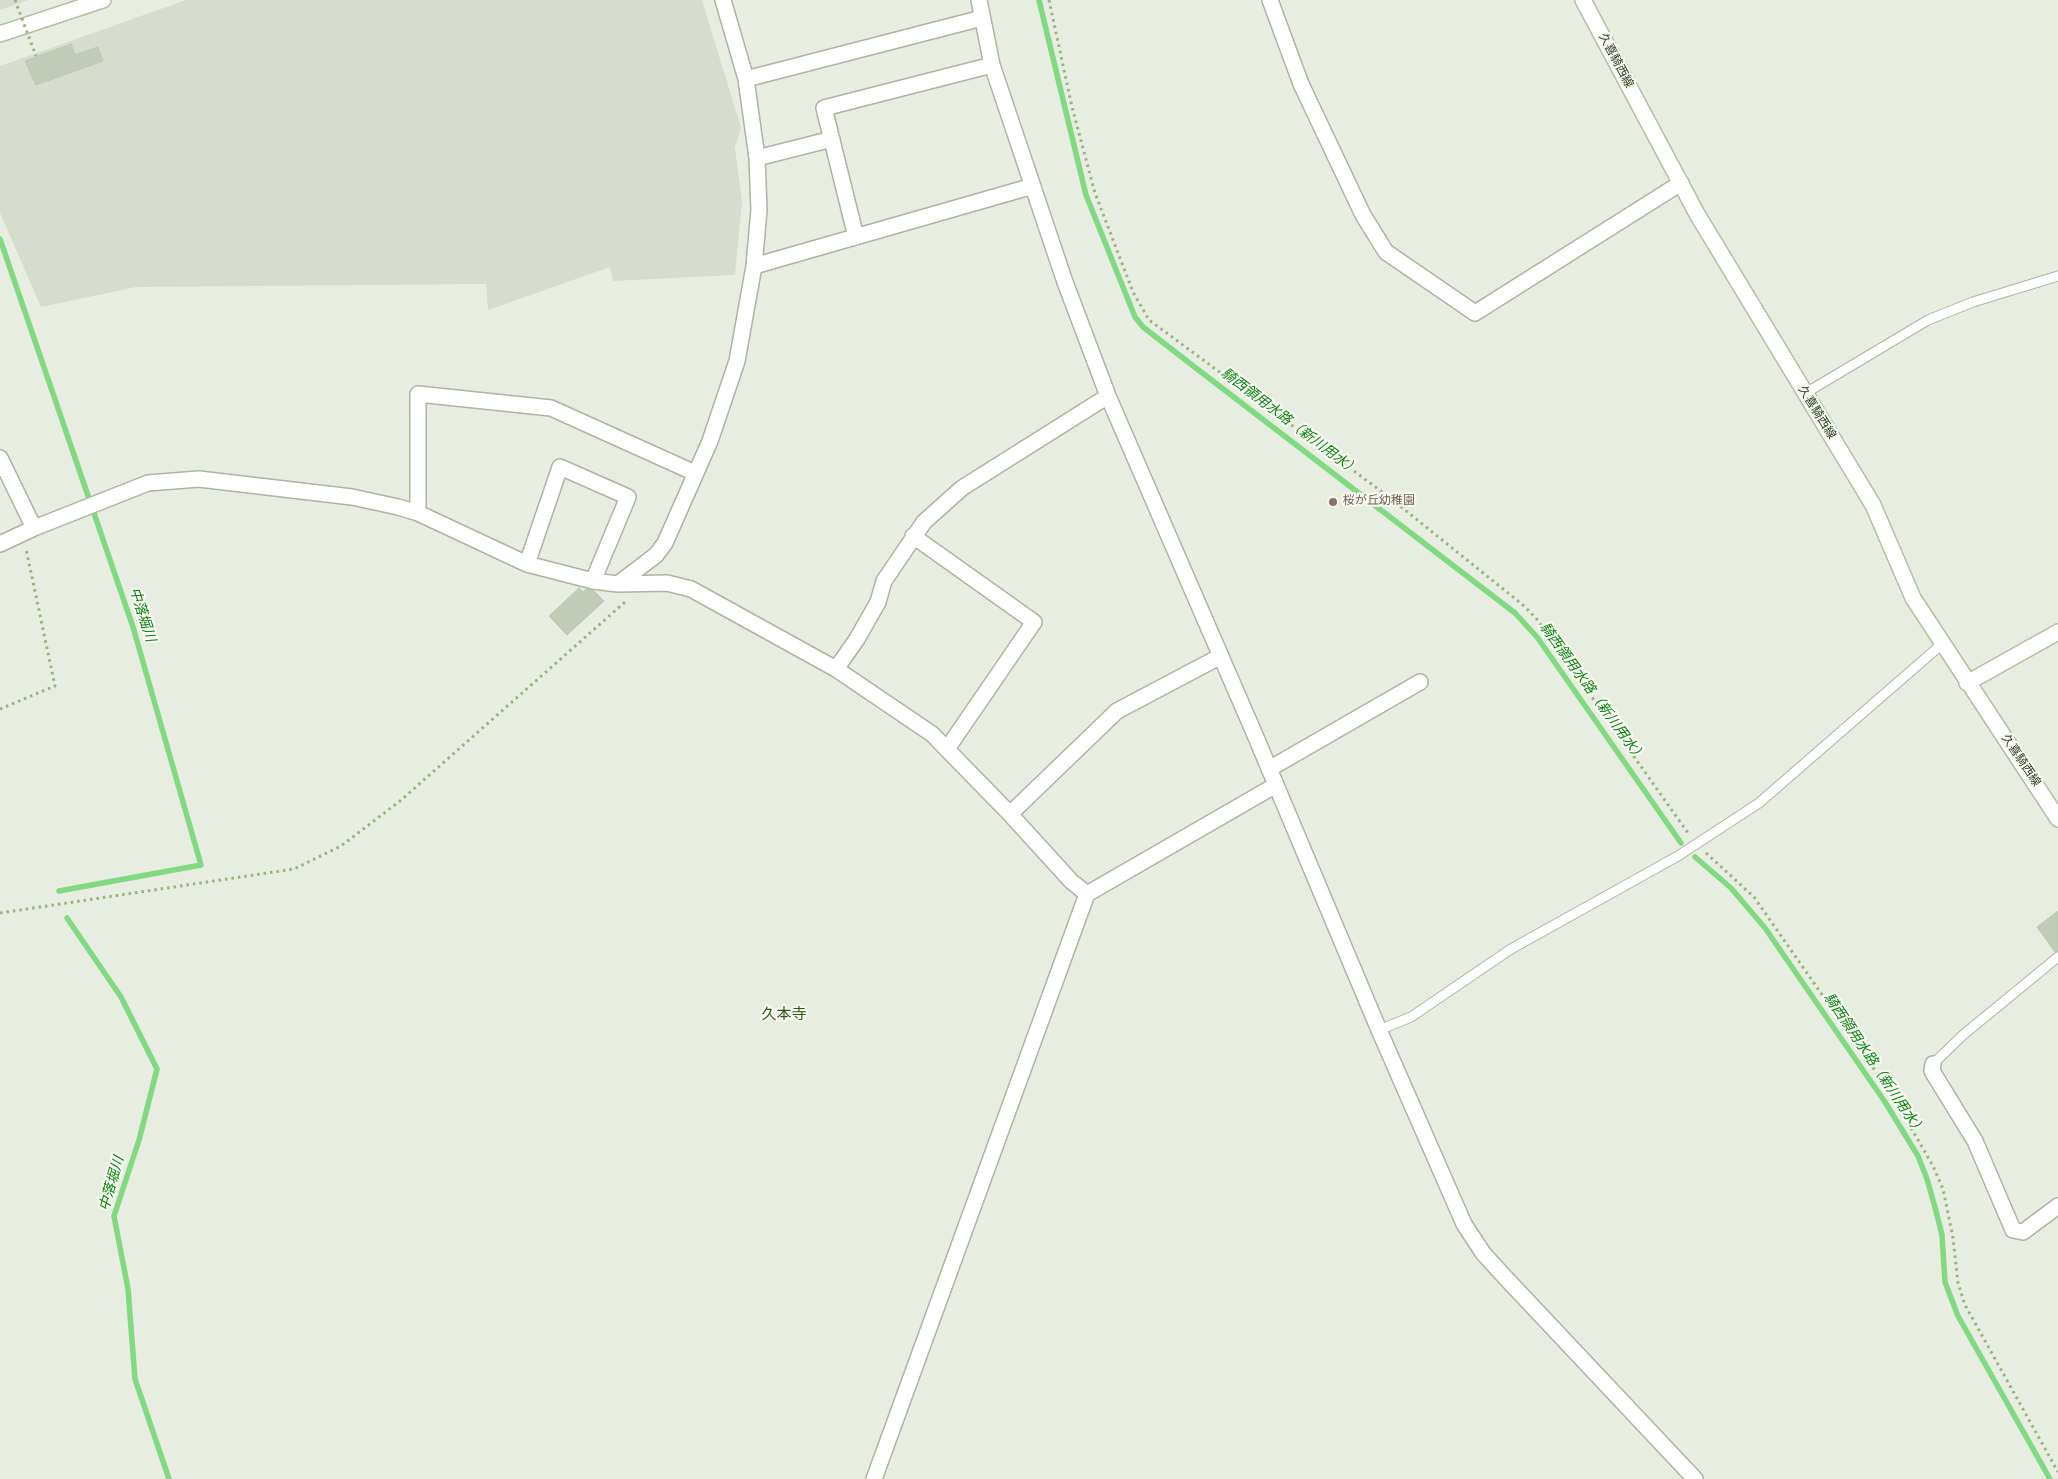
<!DOCTYPE html>
<meta charset="utf-8">
<style>
body{margin:0}
canvas{display:block;background:#e7ede0}
</style>
<canvas width="2058" height="1479"></canvas>
<script>
const ctx = document.querySelector('canvas').getContext('2d');
ctx.lineJoin = 'round';
function fill(path, color) { ctx.fillStyle = color; ctx.fill(path, 'evenodd'); }
const shape = rows => new Path2D(rows.map(r => 'M' + r).join(''));
function stroke(path, color, width, dash) { ctx.strokeStyle = color; ctx.lineWidth = width; ctx.lineCap = dash ? 'butt' : 'round'; ctx.setLineDash(dash || []); ctx.stroke(path); }
function write(font, color, halo, rows, align = 'center') {
  ctx.font = font + ' Overpass,"Noto Sans JP",sans-serif'; ctx.lineWidth = 4.5; ctx.setLineDash([]); ctx.textBaseline = 'middle'; ctx.strokeStyle = halo; ctx.fillStyle = color; for (const [text, x, y, turn = 0] of rows) {
    ctx.save(); ctx.translate(x, y); ctx.rotate((+turn || 0) * Math.PI / 180); ctx.textAlign = isNaN(turn) ? turn : align; if (halo) ctx.strokeText(text, 0, 0); ctx.fillText(text, 0, 0); ctx.restore();
  }
}
fill(shape([
 [0,0,28,0,0,10],
 [186,0,702,0,741,128,735,148,742,201,735,275,613,281,610,267,488,310,486,284,136,287,41,307,0,213,0,66]
]), '#d7ddce');
stroke(shape([
 [1039,0,1086,195,1135,317,1143,327,1192,365,1515,613,1537,637,1681,843],
 [0,239,133,627,201,865,59,891],
 [1695,857,1731,888,1765,928,1885,1102,1918,1156,1927,1179,1936,1211,1942,1235,1945,1282,1958,1316,2050,1479],
 [67,918,121,997,157,1069,139,1140,114,1216,128,1289,135,1379,169,1479]
]), '#81d982', 5.5);
const building = shape([
 [71,44,75,55,98,47,103,61,36,85,25,61,71,44],
 [579,588,583,592,586,589,594,591,604,601,567,635,549,616,579,588],
 [2058,911,2058,951,2055,952,2037,927,2058,911]
]);
fill(building, '#c2cbb8');
stroke(building, '#bec7b1', 1);
const lane = shape([
 [1804,394,1928,320,1973,302,2058,276],
 [1379,1030,1411,1017,1511,949,1678,856,1759,803,1942,644],
 [1933,1064,1963,1035,2058,957]
]);
const street = shape([
 [979,0,992,65,1065,282,1108,396,1255,735,1379,1030,1464,1224,1483,1253,1502,1274,1695,1479],
 [1270,0,1301,84,1363,215,1386,252,1475,313,1681,183],
 [746,79,982,18],
 [757,158,832,139],
 [856,237,824,108,992,65],
 [754,266,1033,186],
 [0,458,34,528],
 [418,513,418,394,551,408,695,473],
 [913,536,1034,622,947,749],
 [0,544,34,528,148,483,199,479,352,497,398,507,418,513,527,564,593,581,618,584,667,583,691,589,836,669,932,734,1010,814,1071,881,1087,894],
 [527,564,560,467,628,497,593,581],
 [618,584,656,555,665,543,710,441,737,361,754,266,759,210,757,158,746,79,723,0],
 [836,669,857,639,878,602,884,581,924,522,962,488,1108,396],
 [1269,769,1420,682],
 [1010,814,1117,711,1221,656],
 [1933,1064,1932,1071,1975,1141,2013,1230,2023,1232,2058,1206],
 [874,1479,1087,894,1276,785]
]);
const secondary = shape([
 [1583,0,1697,214,1873,505,1913,598,2058,819],
 [0,34,103,0],
 [1967,683,2058,632]
]);
stroke(lane, '#abb5a2', 11);
stroke(street, '#abb5a2', 18);
stroke(secondary, '#b1c0a3', 18);
stroke(shape([
 [1049,0,1072,107,1095,193,1133,292,1149,320,1385,494,1523,605,1536,618,1688,833],
 [0,709,55,686,26,549],
 [1706,853,1754,897,1892,1095,1933,1166,1943,1189,1953,1238,1958,1283,1965,1305,2058,1472],
 [0,913,294,869,341,846,400,801,625,602]
]), '#96b47c', 3, [2.5, 4]);
stroke(lane, '#fff', 9);
stroke(street, '#fff', 15);
stroke(secondary, '#fff', 15);
stroke(shape([
 [15,0,36,56]
]), '#96b47c', 3, [2.5, 4]);
for (const [x, y, r, color] of [
 [1333,502,5,"#8d6e63"]
]) { const dot = new Path2D(); dot.arc(x, y, r, 0, 2 * Math.PI); ctx.fillStyle = color; ctx.fill(dot); stroke(dot, '#f6f9f1', 2); }
write('12px', '#2c3f1e', '#f6f9f1', [
 ["久喜騎西線",1615,61,62],
 ["久喜騎西線",1816,413,58],
 ["久喜騎西線",2020,761,56]
]);
write('12px', '#785e54', '#f6f9f1', [
 ["桜が丘幼稚園",1343,502]
], 'left');
write('italic 14px', '#118214', '#f6f9f1', [
 ["騎西領用水路（新川用水）",1289,423,37],
 ["中落堀川",141,615,72],
 ["騎西領用水路（新川用水）",1591,693,54],
 ["騎西領用水路（新川用水）",1873,1065,56],
 ["中落堀川",113,1184,-74]
]);
write('15px', '#2f5418', '#f6f9f1', [
 ["久本寺",784,1016]
]);
</script>
